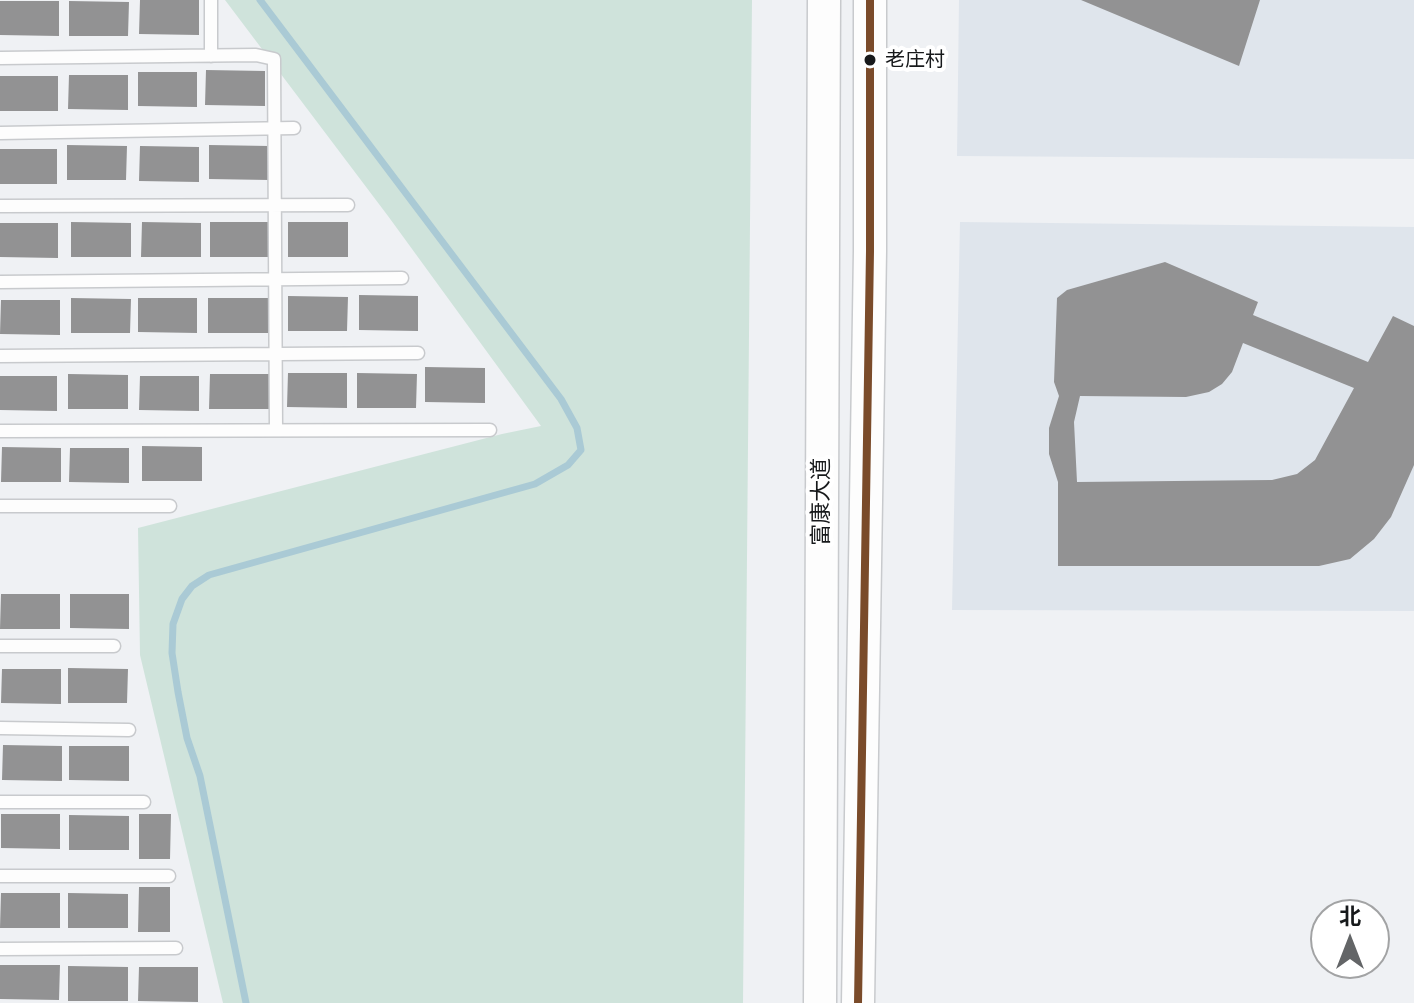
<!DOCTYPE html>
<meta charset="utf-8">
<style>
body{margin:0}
#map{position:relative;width:1414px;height:1003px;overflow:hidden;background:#eff1f4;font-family:"Work Sans","Noto Sans SC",sans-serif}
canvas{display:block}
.north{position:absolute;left:1310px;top:899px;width:80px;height:80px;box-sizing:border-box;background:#fff;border:2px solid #a2a3a4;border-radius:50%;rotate:0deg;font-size:22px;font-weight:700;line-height:32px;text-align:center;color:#17191b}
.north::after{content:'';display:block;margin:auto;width:28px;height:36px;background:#636567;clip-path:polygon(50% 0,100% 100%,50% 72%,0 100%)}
</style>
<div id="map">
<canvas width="1414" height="1003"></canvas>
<div class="north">北</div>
</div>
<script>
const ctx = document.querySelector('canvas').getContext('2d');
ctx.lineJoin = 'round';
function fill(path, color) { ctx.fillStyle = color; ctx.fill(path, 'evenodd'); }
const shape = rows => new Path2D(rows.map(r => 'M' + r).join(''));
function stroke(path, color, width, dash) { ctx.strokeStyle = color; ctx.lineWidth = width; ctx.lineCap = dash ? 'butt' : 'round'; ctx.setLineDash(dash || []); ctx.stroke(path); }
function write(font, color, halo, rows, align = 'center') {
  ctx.font = font + ' "Work Sans","Noto Sans SC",sans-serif'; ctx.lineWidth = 8; ctx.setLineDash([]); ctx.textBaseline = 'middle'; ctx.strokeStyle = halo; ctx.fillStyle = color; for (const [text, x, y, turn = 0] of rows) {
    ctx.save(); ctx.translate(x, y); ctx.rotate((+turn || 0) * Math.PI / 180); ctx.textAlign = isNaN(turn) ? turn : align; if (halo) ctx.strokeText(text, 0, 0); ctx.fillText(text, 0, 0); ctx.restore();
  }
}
fill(shape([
 [959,0,1414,0,1414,159,957,156],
 [960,222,1414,227,1414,611,952,610]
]), '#dfe5ec');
fill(shape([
 [225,0,752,0,743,1003,223,1003,140,655,138,528,502,434,541,426,388,216]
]), '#cfe3db');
stroke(shape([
 [246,1003,200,776,187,738,178,692,172,653,173,624,182,599,192,586,209,575,535,484,568,465,581,450,577,428,561,399,260,0]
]), '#aacad5', 7);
fill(shape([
 [140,0,199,0,199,35,139,34],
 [1081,0,1260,0,1239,66],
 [0,1,59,1,59,36,0,35],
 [69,1,129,2,128,36,69,36],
 [206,70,265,71,265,106,205,105],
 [138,72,197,72,197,107,138,106],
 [69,75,128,75,128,110,68,109],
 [0,76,58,76,58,111,0,111],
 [67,145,127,146,126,180,67,180],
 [209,145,269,146,269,180,209,179],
 [140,146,199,147,199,182,139,181],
 [0,149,57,149,57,184,0,184],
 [71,222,131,223,131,257,71,257],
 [142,222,201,223,201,257,141,257],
 [210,222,270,222,269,257,210,257],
 [288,222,348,222,348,257,288,257],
 [0,223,58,223,58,258,0,257],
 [1165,262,1258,302,1253,315,1368,362,1393,316,1414,326,1414,465,1391,517,1374,539,1350,559,1319,566,1058,566,1058,482,1049,454,1049,428,1059,396,1054,382,1057,298,1067,290],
 [1243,343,1354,388,1315,460,1297,474,1272,480,1077,482,1074,422,1080,396,1186,397,1209,392,1222,384,1232,372],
 [359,295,418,296,418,331,359,330],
 [288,296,348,297,347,331,288,331],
 [71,298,131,299,130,333,71,333],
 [138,298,197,298,197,333,138,332],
 [208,298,268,298,268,333,208,333],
 [1,300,60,300,60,335,0,334],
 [425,367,485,368,485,403,425,402],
 [288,373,347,373,347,408,287,407],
 [357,373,417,374,416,408,357,408],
 [68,374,128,375,128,409,68,409],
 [210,374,269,374,269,409,209,409],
 [0,376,57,376,57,411,0,410],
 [140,376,199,376,199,411,139,410],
 [142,446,202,447,202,481,142,481],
 [2,447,61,448,61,482,1,482],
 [70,448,129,448,129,483,69,482],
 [1,594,60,594,60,629,0,629],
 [70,594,129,594,129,629,70,628],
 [68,668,128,669,127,703,68,703],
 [2,669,61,669,61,704,1,703],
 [3,745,62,746,62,781,2,780],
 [69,746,129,746,129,781,69,780],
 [1,814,60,814,60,849,1,848],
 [139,814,171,814,170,859,139,859],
 [69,815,129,816,129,850,69,850],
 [139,887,170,887,170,932,138,932],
 [1,893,60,893,60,928,0,928],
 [68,893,128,894,128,928,68,928],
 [0,965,60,965,59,1000,0,999],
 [68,966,128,967,128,1001,68,1001],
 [139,967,198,967,198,1002,138,1001]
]), '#929293');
const service = shape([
 [211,0,211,56],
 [0,58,256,55,274,59,276,430],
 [0,133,294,128],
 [0,206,348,205],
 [0,282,402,278],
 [0,356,418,353],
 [0,431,490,430],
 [0,506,170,506],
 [0,646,114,646],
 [0,728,129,730],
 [0,802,144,802],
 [0,876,169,876],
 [0,949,176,948]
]);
const tertiary = shape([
 [820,1003,824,0],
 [858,1003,870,251,870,0]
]);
stroke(service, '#c8cacd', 15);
stroke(tertiary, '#c8cacd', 35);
stroke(service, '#fdfdfd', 12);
stroke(tertiary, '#fdfdfd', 32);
stroke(shape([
 [858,1003,870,251,870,0]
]), '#7a4b2a', 8);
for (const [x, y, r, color] of [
 [870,60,7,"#17191b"]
]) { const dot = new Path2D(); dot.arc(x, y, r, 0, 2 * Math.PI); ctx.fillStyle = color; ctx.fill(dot); stroke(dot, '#fff', 3); }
write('20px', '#17191b', '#fff', [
 ["老庄村",885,60]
], 'left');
write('22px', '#17191b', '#fff', [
 ["富康大道",822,502,-90]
]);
</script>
